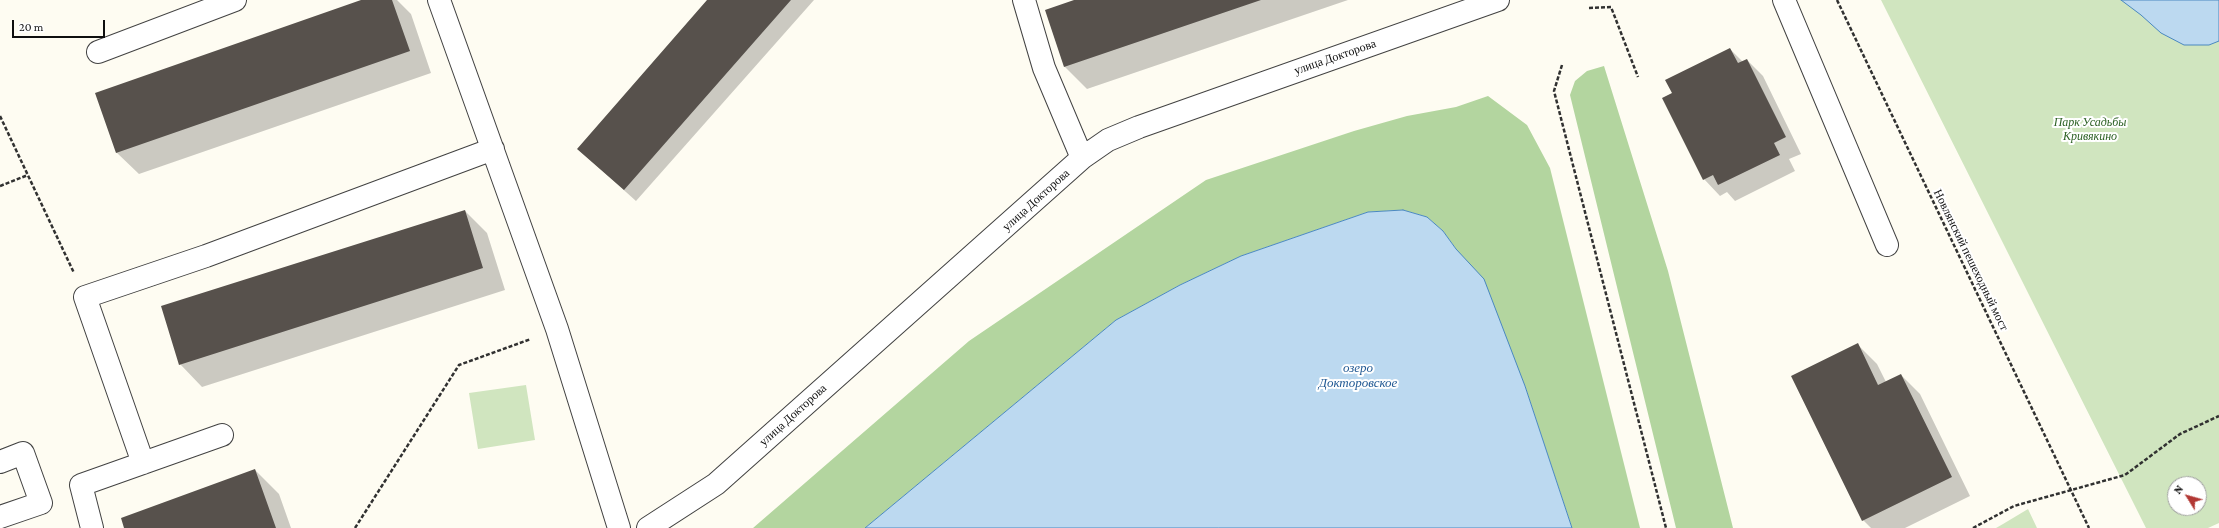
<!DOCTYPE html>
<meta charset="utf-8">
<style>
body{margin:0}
#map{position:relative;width:2219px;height:528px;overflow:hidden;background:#fefcf2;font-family:"Crimson Pro",serif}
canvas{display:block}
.north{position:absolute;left:2167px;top:476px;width:40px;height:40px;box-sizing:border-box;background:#fff;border:1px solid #9f9f9f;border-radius:50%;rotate:307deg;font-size:11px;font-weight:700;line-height:16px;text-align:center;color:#0f0f0f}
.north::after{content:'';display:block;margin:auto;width:14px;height:18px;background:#b23834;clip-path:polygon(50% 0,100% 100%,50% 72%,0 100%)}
.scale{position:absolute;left:12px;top:20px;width:93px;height:18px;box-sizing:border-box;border:2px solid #0f0f0f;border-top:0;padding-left:5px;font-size:12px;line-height:14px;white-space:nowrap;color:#0f0f0f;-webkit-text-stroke:3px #fff;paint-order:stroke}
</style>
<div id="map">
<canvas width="2219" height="528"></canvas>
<div class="north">N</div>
<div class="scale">20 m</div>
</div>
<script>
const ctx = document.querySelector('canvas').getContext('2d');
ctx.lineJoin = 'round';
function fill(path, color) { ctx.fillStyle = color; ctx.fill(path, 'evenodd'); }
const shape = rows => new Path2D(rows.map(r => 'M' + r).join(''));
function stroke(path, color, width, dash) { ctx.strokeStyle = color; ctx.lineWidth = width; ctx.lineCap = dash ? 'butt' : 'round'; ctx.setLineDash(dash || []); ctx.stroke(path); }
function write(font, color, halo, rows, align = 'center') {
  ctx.font = font + ' "Crimson Pro",serif'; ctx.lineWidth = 4; ctx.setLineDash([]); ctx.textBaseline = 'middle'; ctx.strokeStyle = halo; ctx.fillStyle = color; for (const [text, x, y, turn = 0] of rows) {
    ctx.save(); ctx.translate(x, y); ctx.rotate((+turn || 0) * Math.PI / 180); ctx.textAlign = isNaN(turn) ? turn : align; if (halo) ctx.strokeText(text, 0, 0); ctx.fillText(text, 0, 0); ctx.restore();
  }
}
fill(shape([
 [1881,0,2219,0,2219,523,2208,528,2146,528],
 [2175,484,2199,484,2199,508,2175,508],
 [526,385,535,440,478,449,469,393],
 [2028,509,2037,528,1996,528,2003,524]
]), '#d0e5bf');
fill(shape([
 [1604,66,1668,271,1733,528,1676,528,1570,95,1575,81,1587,71],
 [1488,96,1527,125,1550,168,1640,528,1572,528,1525,386,1456,249,1443,231,1427,217,1403,210,1368,212,1241,256,1180,285,1116,320,865,528,753,528,969,341,1206,180,1354,131,1407,116,1456,107]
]), '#b3d59f');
const water = shape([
 [2121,0,2219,0,2219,41,2209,45,2184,45,2161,33,2141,15,2121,0],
 [1403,210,1427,217,1443,231,1456,249,1484,279,1525,386,1572,528,865,528,1116,320,1180,285,1241,256,1368,212,1403,210]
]);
fill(water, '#bcd9f0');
stroke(water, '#4a88c0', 1);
fill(shape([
 [365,0,397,0,411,14,431,73,139,174,116,152],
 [709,0,814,0,636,201,578,149],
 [1077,0,1348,0,1087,89,1065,67,1046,10],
 [1730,49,1743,62,1747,60,1763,76,1801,154,1789,159,1795,171,1735,201,1727,192,1720,196,1704,179,1673,94],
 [465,211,487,233,505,290,202,387,180,364],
 [1857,344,1877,364,1886,382,1901,375,1920,394,1970,496,1905,528,1871,528,1863,520],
 [255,470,279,494,291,528,126,528]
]), '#0003');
fill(shape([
 [361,0,392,0,410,51,116,153,95,93],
 [707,0,791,0,624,190,577,149],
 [1074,0,1261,0,1064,67,1045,10],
 [1730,48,1738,63,1747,59,1786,137,1774,143,1780,155,1718,185,1713,175,1703,180,1662,98,1672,93,1665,80],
 [465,210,483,268,179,365,161,306],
 [1858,343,1878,385,1901,374,1952,477,1862,521,1791,376],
 [255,469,276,528,124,528,121,518]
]), '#57514c');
const minor = shape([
 [439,0,557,329,619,528],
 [1024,0,1044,68,1082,158],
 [1784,0,1887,245],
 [98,52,235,0],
 [0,462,23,453,41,503,0,517],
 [143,463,85,297,206,256,493,149],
 [92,528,81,485,222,435],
 [648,528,716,484,1082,158,1108,140,1139,127,1498,0]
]);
stroke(minor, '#424242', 24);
stroke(shape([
 [1589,8,1611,7,1638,77],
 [1562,65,1554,91,1666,528],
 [0,116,74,273],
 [0,186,28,175],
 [355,528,459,365,531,339],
 [1973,528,2014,506,2125,475,2180,434,2219,416]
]), '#313131', 2.5, [4, 2]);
stroke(minor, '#fff', 22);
stroke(shape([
 [1837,0,2089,528]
]), '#313131', 2.5, [4, 2]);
write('12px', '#0f0f0f', '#fff', [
 ["улица Докторова",1335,57,-19],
 ["улица Докторова",1036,200,-42],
 ["Новлянский пешеходный мост",1971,260,64],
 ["улица Докторова",793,415,-42]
]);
write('italic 12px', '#2d6125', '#fff', [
 ["Парк Усадьбы",2090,122],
 ["Кривякино",2090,136]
]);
write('italic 13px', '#245b95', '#fff', [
 ["озеро",1358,368],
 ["Докторовское",1358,383]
]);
</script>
